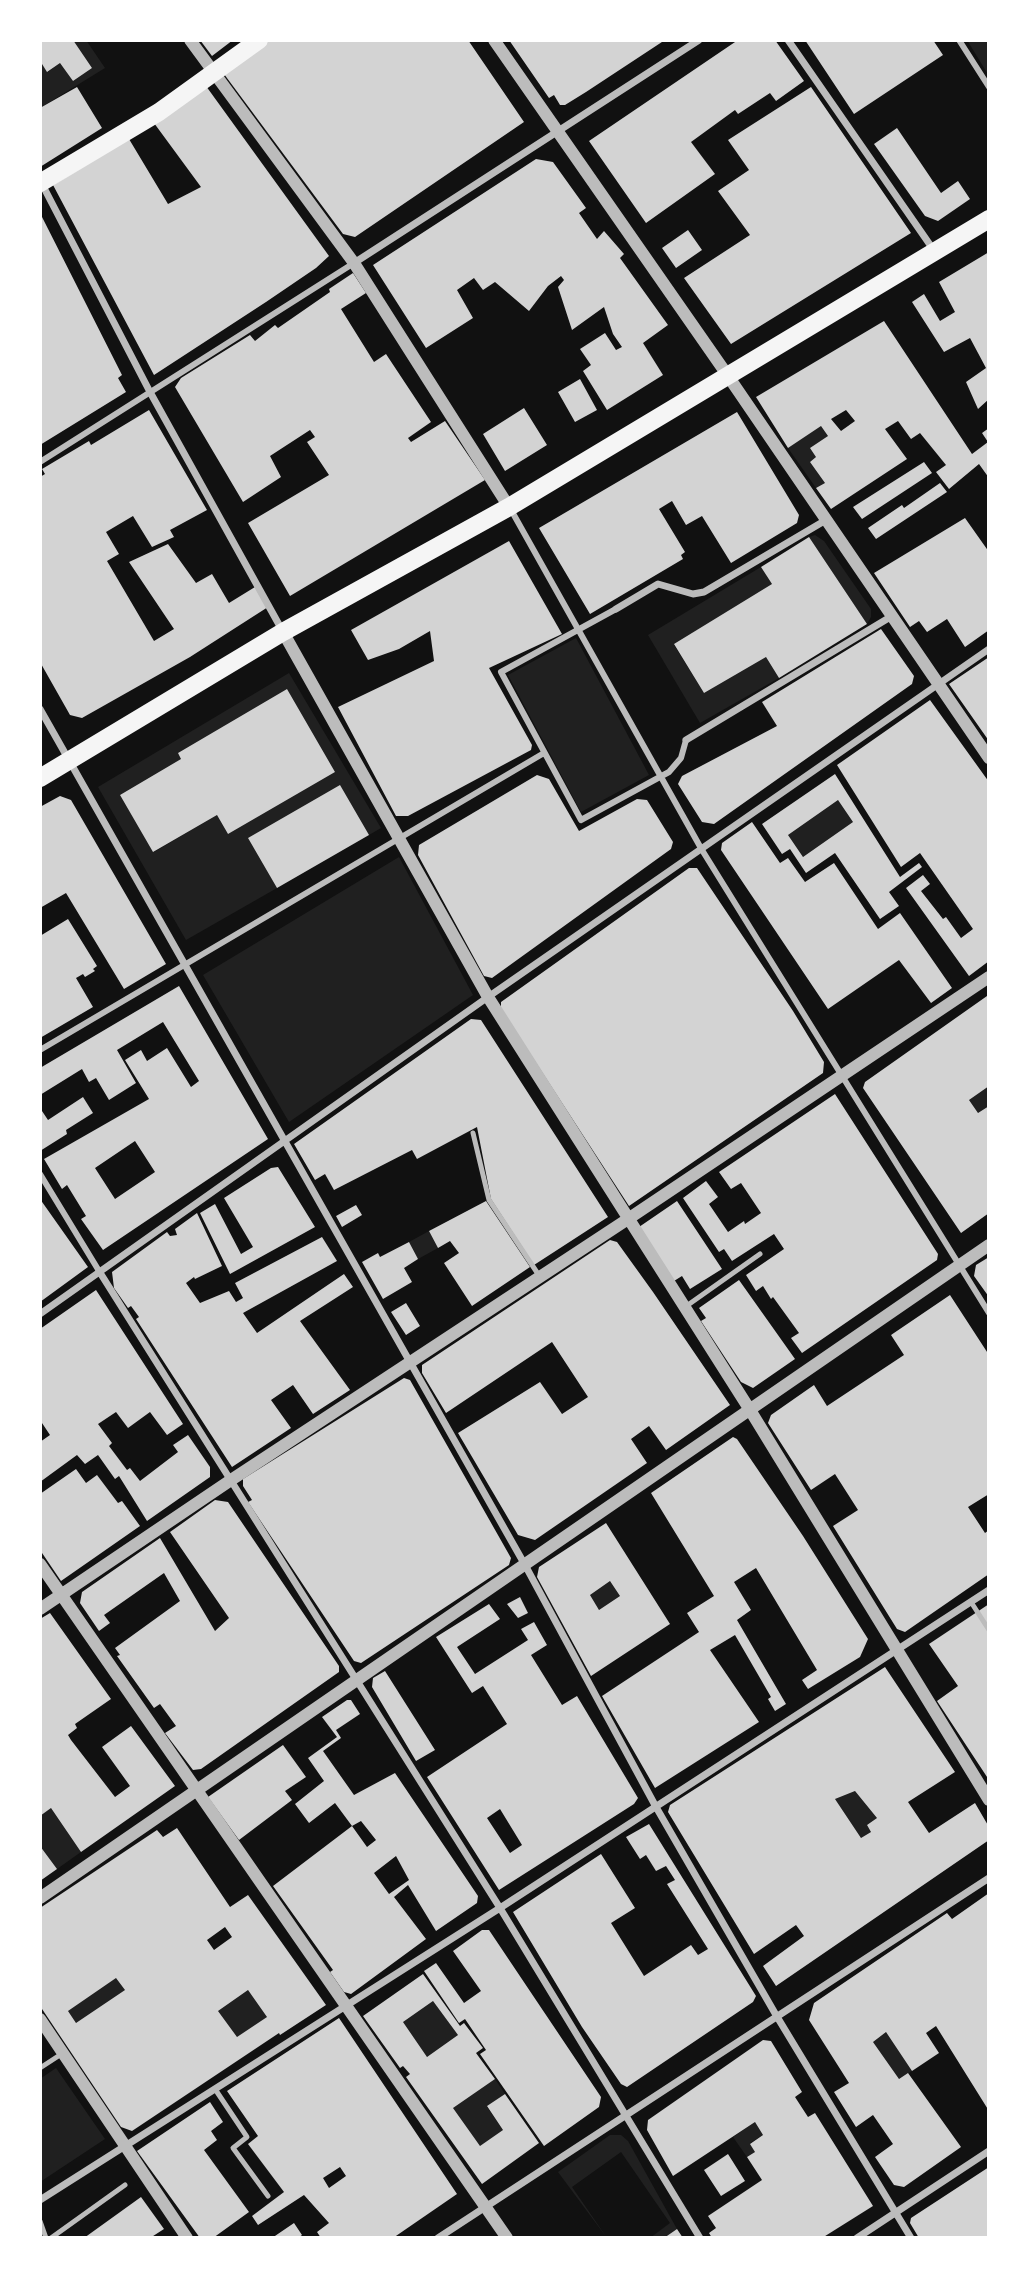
<!DOCTYPE html>
<style>
body{margin:0}
#map{position:relative;width:1029px;height:2278px;overflow:hidden;background:#111;font-family:Ubuntu,sans-serif}
canvas{display:block}
.frame{position:absolute;inset:0;border:42px solid #fff;pointer-events:none}
</style>
<div id="map">
<canvas width="1029" height="2278"></canvas>
<div class="frame"></div>
</div>
<script>
const ctx = document.querySelector('canvas').getContext('2d');
ctx.lineJoin = 'round';
function fill(path, color) { ctx.fillStyle = color; ctx.fill(path, 'evenodd'); }
const shape = rows => new Path2D(rows.map(r => 'M' + r).join(''));
function stroke(path, color, width, dash) { ctx.strokeStyle = color; ctx.lineWidth = width; ctx.lineCap = dash ? 'butt' : 'round'; ctx.setLineDash(dash || []); ctx.stroke(path); }
fill(shape([
 [73,40,86,40,105,68,40,108,40,66,42,64,48,72,60,63,73,81,92,68],
 [967,40,989,40,989,76],
 [821,426,828,436,816,457,810,462,825,483,816,488,788,448],
 [815,535,824,541,871,609,871,617,867,624,809,537],
 [761,567,772,584,674,645,704,693,766,657,779,678,700,723,648,635],
 [576,638,649,775,581,812,508,675],
 [289,673,381,828,369,835,248,838,277,888,186,940,98,787],
 [287,689,335,772,228,834,217,815,154,852,120,795,181,759,178,753],
 [838,800,853,822,803,857,788,835],
 [399,857,473,995,289,1122,203,975],
 [989,1086,989,1106,978,1113,969,1100],
 [429,1231,438,1248,418,1259,409,1242],
 [610,1581,620,1596,599,1610,590,1595],
 [855,1791,877,1818,867,1825,871,1832,861,1838,835,1799],
 [51,1808,81,1852,57,1869,40,1846,40,1816],
 [116,1978,125,1990,76,2023,68,2011],
 [248,1990,267,2017,237,2037,218,2011],
 [433,2001,458,2035,427,2057,403,2022],
 [886,2032,912,2071,899,2079,873,2042],
 [56,2068,105,2139,40,2182,40,2079],
 [495,2079,505,2094,487,2107,503,2130,480,2146,453,2108],
 [755,2122,763,2135,750,2143,755,2152,747,2157,733,2137],
 [610,2135,621,2135,628,2141,677,2229,664,2238,650,2238,670,2223,621,2152,572,2187,607,2238,558,2172]
]), '#202020');
fill(shape([
 [40,40,73,40,92,68,73,81,60,63,47,72,42,64,40,66],
 [200,40,233,40,212,56],
 [269,40,468,40,524,122,355,237,343,234,224,74],
 [509,40,665,40,586,92,565,105,560,105,554,95,549,98],
 [738,40,775,40,804,81,776,101,770,93,738,114,735,110,691,142,715,174,646,223,589,141],
 [805,40,933,40,943,55,854,114],
 [206,86,329,256,316,268,266,302,154,375,53,185,129,139,168,204,201,187,154,123],
 [77,87,102,128,40,167,40,108],
 [811,87,911,233,731,344,684,278,750,235,718,191,749,170,728,140],
 [897,128,941,193,958,181,970,199,938,221,925,216,874,144],
 [536,159,553,162,586,208,579,213,597,239,604,231,624,254,620,258,668,325,643,343,663,375,607,410,583,371,591,365,580,349,605,333,616,350,622,347,613,334,604,307,572,330,558,287,564,280,561,276,548,286,529,311,495,282,483,290,474,278,457,290,473,318,426,348,373,265],
 [40,213,122,375,118,378,126,392,40,445],
 [688,230,702,250,676,268,662,248],
 [989,252,989,399,978,409,966,382,986,368,970,338,944,352,912,302,924,294,940,321,955,312,939,282],
 [353,273,366,293,341,309,374,362,386,354,431,422,408,438,411,442,445,421,485,480,290,596,248,523,329,475,307,442,315,437,310,430,270,456,281,477,243,502,175,387,181,378,250,335,255,341,275,325,278,328,330,292,329,289],
 [884,321,972,454,988,442,982,433,989,428,989,478,979,464,949,489,936,472,946,465,920,433,911,439,898,421,885,429,907,459,831,509,816,488,825,483,810,462,816,457,810,448,828,436,821,426,788,448,756,397],
 [846,410,855,421,841,431,831,419],
 [580,379,597,410,575,422,558,392],
 [524,408,547,445,505,471,483,434],
 [149,410,207,510,170,530,174,537,152,547,133,516,106,532,119,554,107,561,154,641,174,629,129,562,168,544,196,583,212,574,229,603,255,587,268,607,190,657,82,718,70,715,40,662,40,477,45,474,42,469,89,441,91,445],
 [737,412,799,515,797,523,731,563,702,516,686,525,672,501,659,509,685,552,681,555,683,559,590,614,539,528],
 [924,462,932,473,862,519,853,507],
 [940,483,947,492,876,539,868,528,902,505,904,508],
 [965,518,989,552,989,630,965,647,947,619,927,632,919,621,910,627,874,573],
 [809,537,867,624,779,678,766,657,704,693,674,644,772,584,761,567],
 [509,541,562,634,489,668,532,745,531,750,408,816,396,816,338,707,434,661,430,631,399,649,368,660,351,630],
 [881,629,914,676,912,684,714,824,702,822,678,784,682,776,777,726,762,702],
 [989,657,989,741,949,684],
 [287,689,335,772,228,834,217,815,153,852,120,795,181,759,178,753],
 [930,700,989,782,989,961,969,976,906,888,923,875,930,884,921,891,943,919,946,917,961,938,973,929,920,853,901,867,837,765],
 [835,774,900,877,919,863,922,867,889,892,899,906,880,919,835,853,806,873,790,849,782,854,762,824],
 [838,800,853,822,803,857,788,835],
 [537,775,549,779,579,831,637,799,647,800,673,842,671,849,492,978,484,976,418,855,419,845],
 [340,785,369,835,277,888,248,838],
 [60,796,71,800,166,964,124,989,66,893,40,908,40,807],
 [752,822,780,863,788,858,805,882,834,863,878,929,900,913,952,988,931,1003,899,960,828,1009,721,850,722,843],
 [689,868,697,868,793,1011,824,1062,823,1073,629,1206,501,1009,501,1002],
 [68,919,97,966,93,969,95,971,85,977,83,974,76,978,93,1007,40,1038,40,936],
 [179,986,268,1139,103,1250,81,1219,86,1216,67,1185,62,1189,44,1159,149,1099,125,1060,141,1050,147,1061,167,1048,191,1087,199,1081,163,1022,117,1050,136,1083,109,1100,96,1078,89,1082,82,1069,40,1095,40,1068],
 [135,1141,155,1172,115,1199,95,1168],
 [987,996,989,1086,969,1100,978,1113,989,1106,989,1213,961,1233,863,1088,865,1082],
 [471,1019,481,1020,608,1217,534,1265,491,1199,477,1127,417,1159,412,1150,334,1190,325,1174,315,1180,294,1144],
 [835,1094,938,1254,937,1260,802,1353,791,1338,799,1333,773,1297,771,1299,763,1286,756,1291,746,1275,784,1249,774,1234,732,1261,724,1249,719,1252,683,1198,706,1181,718,1197,709,1204,728,1232,744,1221,745,1224,761,1213,741,1183,731,1189,719,1172],
 [83,1097,93,1113,66,1130,67,1134,40,1151,40,1108,48,1120],
 [278,1167,315,1227,230,1274,200,1213,215,1204,241,1254,253,1247,224,1198,271,1168],
 [40,1199,88,1267,40,1302],
 [486,1201,530,1267,472,1306,444,1263,459,1253,450,1241,438,1248,429,1231],
 [677,1201,722,1269,690,1289,682,1276,674,1281,639,1227],
 [356,1205,362,1215,342,1227,336,1216],
 [197,1213,222,1266,195,1279,194,1277,186,1283,200,1303,229,1291,236,1302,243,1298,235,1283,322,1237,337,1261,243,1313,257,1333,344,1274,353,1287,300,1321,350,1390,313,1414,293,1385,271,1400,291,1428,232,1467,136,1319,139,1317,131,1306,128,1308,114,1288,112,1272,167,1232,170,1236,177,1235,175,1229],
 [610,1240,617,1242,653,1292,730,1405,666,1450,649,1426,631,1439,647,1463,535,1540,518,1535,458,1433,540,1382,562,1414,588,1397,552,1342,446,1413,422,1373,422,1365],
 [409,1242,418,1259,404,1268,412,1282,383,1299,362,1262,378,1253,380,1257],
 [989,1257,989,1297,974,1276,976,1265],
 [739,1280,795,1359,753,1388,741,1382,701,1321,706,1318,699,1308],
 [96,1290,183,1424,167,1435,150,1412,128,1428,116,1412,98,1424,112,1443,109,1446,127,1470,130,1468,140,1481,178,1452,173,1445,188,1435,210,1467,210,1477,147,1521,119,1476,115,1479,98,1455,85,1464,77,1455,40,1482,40,1442,50,1435,40,1420,40,1329],
 [950,1295,989,1355,989,1494,968,1507,985,1533,989,1530,989,1574,905,1632,897,1629,833,1526,858,1510,835,1474,811,1490,768,1423,771,1415,814,1385,827,1406,904,1355,891,1335],
 [406,1303,420,1326,406,1335,391,1312],
 [404,1378,410,1380,511,1558,509,1565,361,1663,354,1661,248,1502,252,1500,243,1486,243,1479],
 [733,1437,737,1439,803,1536,868,1639,860,1657,808,1689,802,1680,817,1670,756,1568,734,1582,751,1610,737,1620,786,1704,775,1711,768,1699,771,1697,735,1635,710,1650,759,1722,655,1788,602,1696,699,1632,687,1613,714,1596,651,1493],
 [76,1469,86,1483,97,1475,118,1503,122,1501,140,1526,61,1581,40,1550,40,1494],
 [215,1500,228,1502,339,1666,339,1672,201,1769,193,1770,165,1733,176,1726,160,1704,154,1708,117,1656,120,1655,115,1648,180,1601,164,1573,104,1615,110,1623,99,1631,80,1603,82,1592,160,1538,215,1631,229,1618,170,1532],
 [606,1523,670,1624,591,1676,537,1577,539,1567],
 [610,1581,620,1596,599,1610,590,1595],
 [520,1597,528,1613,518,1618,507,1604],
 [489,1604,500,1619,457,1647,475,1674,528,1640,521,1629,534,1622,547,1645,531,1655,562,1705,577,1696,638,1798,634,1804,499,1890,427,1777,507,1724,483,1686,472,1693,436,1637],
 [500,1809,522,1845,510,1853,487,1818],
 [989,1604,989,1780,937,1701,958,1686,929,1644],
 [50,1613,111,1699,75,1724,77,1728,68,1735,71,1740,115,1797,130,1786,102,1747,131,1726,175,1786,81,1852,51,1808,40,1816,40,1619],
 [885,1667,955,1772,908,1802,929,1833,975,1803,989,1827,989,1840,776,1986,763,1966,804,1936,796,1925,754,1954,668,1812,670,1805],
 [855,1791,877,1818,867,1825,871,1832,861,1838,835,1799],
 [385,1671,435,1750,416,1761,372,1687,373,1678],
 [347,1700,351,1700,360,1714,336,1730,341,1738,323,1751,354,1795,395,1773,478,1896,477,1903,436,1931,408,1885,394,1897,426,1939,351,1994,344,1992,330,1972,333,1970,273,1886,352,1826,335,1803,309,1823,295,1804,324,1781,308,1758,337,1737,322,1717],
 [361,1821,376,1840,367,1847,352,1826],
 [396,1856,409,1880,389,1894,374,1873],
 [283,1745,306,1777,285,1791,292,1800,239,1840,208,1797],
 [649,1824,756,1996,753,2002,627,2087,621,2084,582,2027,513,1912,601,1854,635,1908,611,1923,644,1976,691,1945,698,1955,708,1949,667,1884,675,1880,666,1866,656,1871,646,1855,640,1859,626,1837],
 [177,1828,230,1907,248,1895,326,2005,280,2035,279,2033,132,2131,121,2127,40,2006,40,1908,157,1830,163,1837],
 [225,1927,232,1937,214,1950,207,1940],
 [116,1978,125,1990,76,2023,68,2011],
 [248,1990,267,2017,237,2037,218,2011],
 [40,1846,57,1869,40,1881],
 [989,1893,989,2111,936,2026,926,2033,939,2053,912,2071,886,2032,873,2042,899,2079,908,2073,961,2147,904,2187,894,2185,875,2157,893,2144,873,2115,856,2127,834,2092,849,2083,809,2020,814,2003,947,1913,952,1919],
 [482,1930,489,1930,601,2097,599,2107,544,2146,480,2054,486,2050,465,2019,459,2023,424,1971,436,1963,464,2003,481,1991,453,1951],
 [423,1974,460,2026,464,2023,483,2048,476,2053,495,2079,453,2108,480,2146,503,2130,487,2106,505,2094,539,2143,482,2184,406,2077,410,2074,403,2066,400,2068,363,2016],
 [433,2001,458,2035,427,2057,403,2022],
 [339,2018,457,2194,393,2238,321,2238,317,2232,329,2223,304,2195,258,2225,252,2216,284,2192,248,2144,258,2136,227,2091],
 [340,2167,346,2176,329,2188,323,2178],
 [763,2040,771,2041,802,2092,795,2097,808,2117,815,2113,873,2206,822,2238,712,2238,709,2233,716,2228,708,2216,762,2180,747,2157,755,2152,750,2144,763,2135,755,2122,673,2176,647,2130,648,2120],
 [210,2102,223,2122,211,2131,217,2140,204,2150,249,2212,213,2238,200,2238,137,2151],
 [728,2154,745,2181,721,2196,704,2170],
 [989,2167,989,2238,919,2238,910,2223,911,2218],
 [141,2197,164,2229,150,2238,84,2238],
 [294,2223,302,2235,298,2238,272,2238],
 [677,2229,683,2238,664,2238]
]), '#d3d3d3');
stroke(shape([
 [473,1133,489,1200,540,1277],
 [685,1307,760,1254],
 [971,1602,989,1630],
 [40,2068,63,2053],
 [215,2089,247,2137,233,2148,268,2196],
 [40,2221,46,2238],
 [51,2238,125,2185]
]), '#bcbcbc', 5);
stroke(shape([
 [959,40,989,87],
 [40,462,354,263],
 [510,508,702,850,989,1313],
 [616,609,501,672,581,820,669,772,681,758,686,740],
 [40,1050,544,753],
 [40,1174,99,1271]
]), '#bcbcbc', 6);
stroke(shape([
 [788,40,935,252],
 [42,184,150,392,282,630],
 [354,263,699,40],
 [616,609,658,584,693,594,704,592,826,520],
 [40,709,525,1565,656,1807,776,2015,911,2238],
 [686,740,892,616],
 [99,1271,500,1908,700,2238],
 [40,1314,488,997,989,649],
 [40,2200,500,1908,989,1590],
 [438,2238,989,1878],
 [857,2238,989,2151]
]), '#bcbcbc', 7);
stroke(shape([
 [190,40,354,263,509,507],
 [494,40,728,376,989,758],
 [283,632,488,997,750,1410,989,1800],
 [40,1564,507,2238],
 [40,1609,231,1480,628,1219,989,977],
 [40,1898,989,1245],
 [40,2019,187,2238]
]), '#bcbcbc', 12);
stroke(shape([
 [40,183,159,112,259,40],
 [40,778,283,632,509,507,989,219]
]), '#f5f5f5', 18);
</script>
